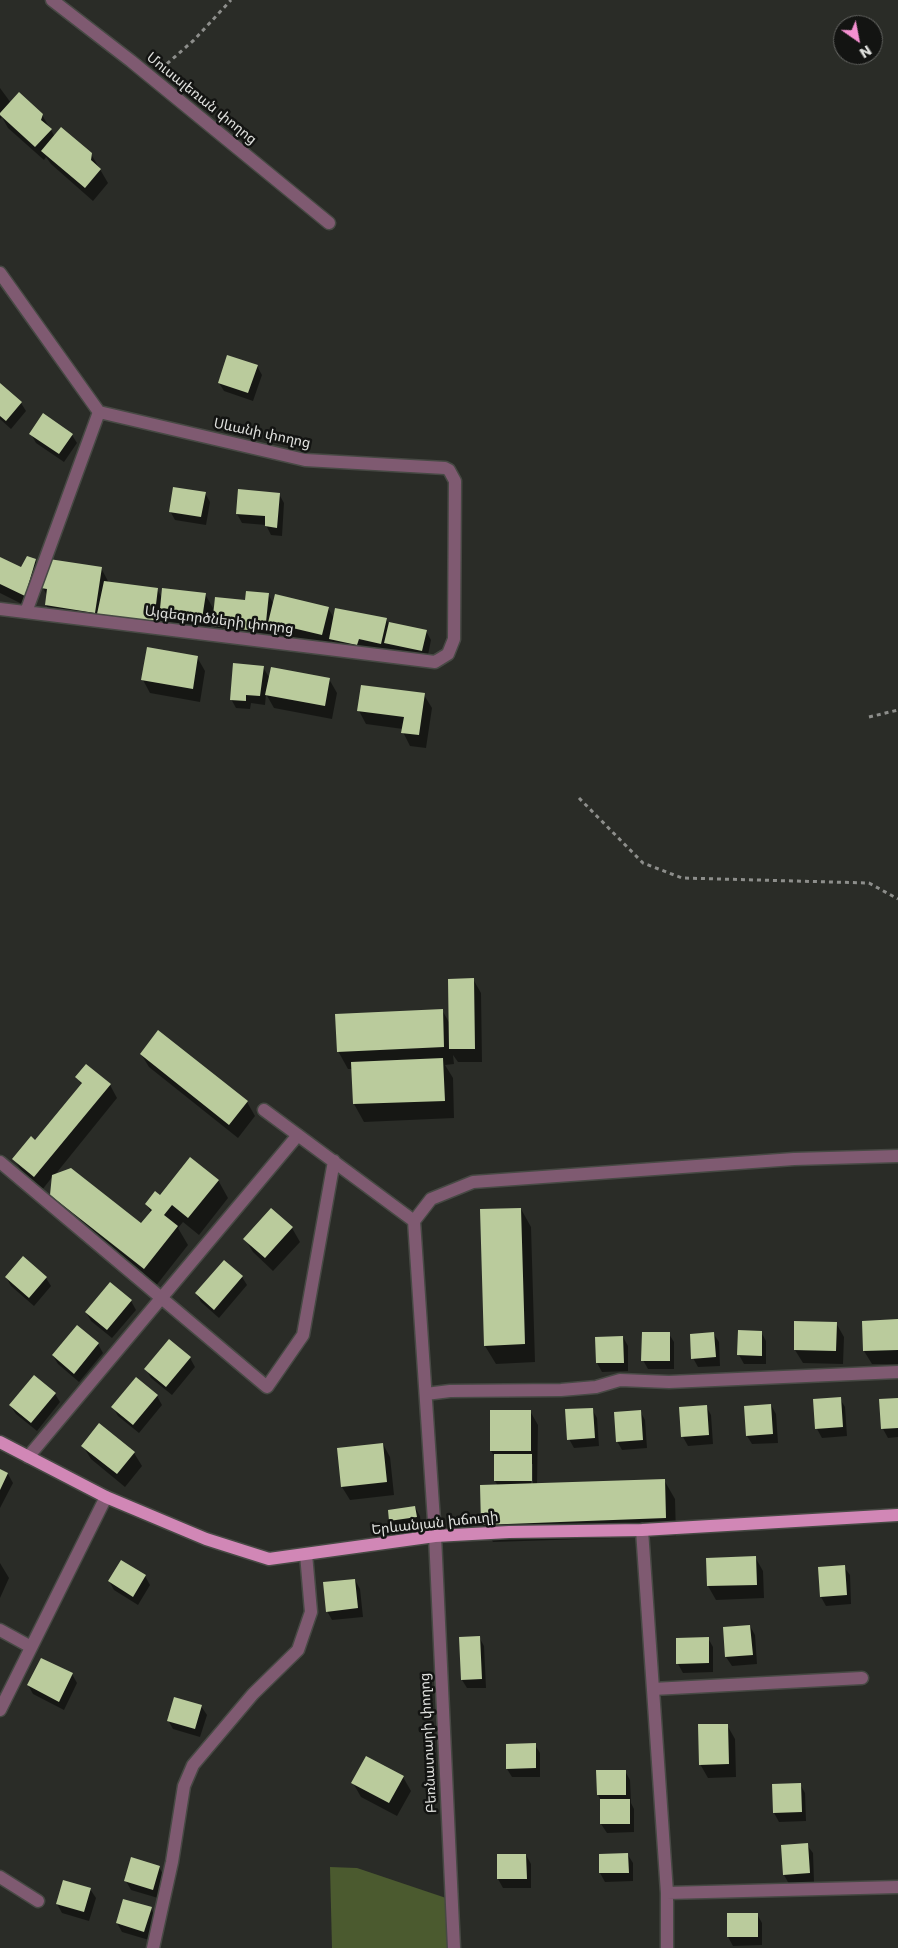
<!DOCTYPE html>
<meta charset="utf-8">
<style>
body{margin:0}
#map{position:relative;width:898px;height:1948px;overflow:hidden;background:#2a2c27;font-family:Poppins,sans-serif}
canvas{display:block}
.north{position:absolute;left:833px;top:15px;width:50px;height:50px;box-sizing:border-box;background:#131412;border:1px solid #656663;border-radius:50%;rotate:147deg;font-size:14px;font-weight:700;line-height:20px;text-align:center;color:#dfe0dd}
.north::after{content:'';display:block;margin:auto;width:18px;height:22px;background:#f590d1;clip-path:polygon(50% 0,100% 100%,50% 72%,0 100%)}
</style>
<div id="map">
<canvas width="898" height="1948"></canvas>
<div class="north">N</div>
</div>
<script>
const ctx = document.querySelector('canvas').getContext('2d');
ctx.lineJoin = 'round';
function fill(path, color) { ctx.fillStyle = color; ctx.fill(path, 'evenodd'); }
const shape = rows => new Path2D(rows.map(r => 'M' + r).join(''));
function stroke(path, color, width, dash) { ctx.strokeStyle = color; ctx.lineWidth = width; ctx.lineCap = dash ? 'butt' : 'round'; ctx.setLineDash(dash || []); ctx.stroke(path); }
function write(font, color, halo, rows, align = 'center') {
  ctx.font = font + ' Poppins,"Noto Sans Armenian",sans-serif'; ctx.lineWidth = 5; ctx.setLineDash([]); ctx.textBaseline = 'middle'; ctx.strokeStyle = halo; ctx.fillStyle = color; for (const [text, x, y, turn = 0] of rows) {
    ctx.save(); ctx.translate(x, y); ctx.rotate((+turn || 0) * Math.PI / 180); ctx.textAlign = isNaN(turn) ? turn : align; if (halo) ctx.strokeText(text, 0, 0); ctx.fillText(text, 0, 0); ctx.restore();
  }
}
fill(shape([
 [330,1867,357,1868,446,1898,448,1948,332,1948]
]), '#4b5a2f');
fill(shape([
 [0,88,11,103,42,115,55,137,91,154,108,183,93,201,51,164,46,157,44,160,8,128,2,117,0,119],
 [257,366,262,375,253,401,224,391,219,383],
 [0,385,21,403,26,411,11,429,0,419],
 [31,434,72,435,77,443,64,462,36,443],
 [205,493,210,502,206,525,175,520,170,511],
 [279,494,284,503,282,536,271,535,266,525,242,523,237,514],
 [0,559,22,568,35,560,43,574,32,609,0,593],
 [101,568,109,583,157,589,162,598,205,594,213,608,210,632,54,619,46,605,47,596,43,588],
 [107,614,161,620,160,623,107,617],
 [268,594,274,605,328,608,334,618,386,619,388,623,426,631,431,640,427,660,338,653,331,641,329,648,221,640,213,626,216,598,246,601],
 [197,657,205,671,200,702,150,693,143,680],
 [263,667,270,679,329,679,337,693,332,719,274,708,266,694,265,705,251,703,250,709,236,708,231,699],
 [424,695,432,708,426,748,410,746,403,732,403,729,366,724,359,711],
 [473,979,481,993,482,1062,458,1062,453,1055,454,1064,445,1065,453,1078,454,1118,364,1122,354,1104,353,1069,348,1069,338,1051,442,1010,450,1024],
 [159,1032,247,1102,255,1116,238,1138,149,1067,141,1054],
 [77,1077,110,1085,117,1098,54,1176,141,1225,151,1212,146,1204,160,1197,218,1180,228,1198,199,1235,183,1222,178,1228,188,1245,155,1287,62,1213,52,1195,53,1176,42,1190,22,1172,14,1159,35,1141,82,1085],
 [521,1209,531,1227,535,1362,496,1364,485,1346],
 [292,1228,300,1242,273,1271,253,1252,245,1239],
 [6,1277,46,1278,51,1286,34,1306,11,1286],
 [242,1277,247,1285,219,1318,201,1302,196,1293],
 [131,1301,136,1310,112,1338,91,1321,86,1312],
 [898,1321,898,1364,872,1364,864,1351],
 [836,1323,844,1337,843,1364,803,1363,795,1350],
 [739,1332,761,1332,766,1341,766,1364,744,1364,739,1355],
 [713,1333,719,1342,720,1366,698,1367,693,1358],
 [669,1334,674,1342,674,1369,648,1369,643,1360],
 [623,1337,628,1346,628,1371,602,1372,597,1363],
 [98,1344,103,1353,79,1382,58,1364,53,1356],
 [190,1358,195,1367,172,1395,151,1378,146,1369],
 [136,1379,157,1396,162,1405,139,1433,118,1416,113,1407],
 [55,1394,60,1402,37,1431,16,1414,10,1405],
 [840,1399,845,1407,847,1436,822,1438,817,1429],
 [898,1399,898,1437,888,1438,883,1429,881,1400],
 [771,1405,776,1414,778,1443,752,1444,747,1436],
 [706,1406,711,1415,713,1444,688,1446,683,1437],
 [592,1409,597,1418,599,1446,574,1448,569,1439],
 [530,1411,538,1425,537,1485,664,1480,675,1499,676,1536,493,1542,482,1524,498,1486,495,1481,495,1457,491,1451],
 [531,1464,533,1464,533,1487,531,1487],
 [640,1411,645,1420,647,1448,622,1450,617,1441],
 [383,1444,390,1457,394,1495,350,1500,342,1487],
 [83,1446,134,1453,142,1466,125,1487,91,1459],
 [0,1470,8,1474,13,1483,0,1508],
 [415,1507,420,1516,421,1526,395,1529,390,1521],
 [755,1557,763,1571,764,1598,716,1600,708,1586,707,1559],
 [0,1563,9,1578,0,1598],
 [844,1567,850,1575,851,1604,826,1606,821,1597],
 [145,1576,150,1585,138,1605,114,1590,109,1581],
 [355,1580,360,1589,363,1617,332,1620,327,1611],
 [750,1626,755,1635,757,1664,732,1666,726,1657],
 [479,1637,484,1646,486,1688,467,1688,462,1680],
 [708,1638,713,1647,713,1672,683,1673,678,1664],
 [72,1674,77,1683,64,1710,33,1694,28,1685],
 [201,1706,207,1715,200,1737,173,1729,168,1720],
 [727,1725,735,1739,736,1777,708,1778,700,1764],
 [535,1745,540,1753,540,1777,512,1777,507,1769],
 [625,1771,630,1780,631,1803,634,1809,634,1832,607,1833,601,1824,601,1801,598,1795],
 [403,1777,411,1791,397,1816,361,1797,353,1783],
 [800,1784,805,1793,806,1821,779,1822,774,1813,773,1785],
 [807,1845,813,1853,814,1882,789,1884,784,1875],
 [526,1855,531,1864,531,1888,503,1888,498,1879],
 [628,1855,633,1863,633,1881,605,1882,600,1873],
 [159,1867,164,1876,158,1898,131,1890,126,1881],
 [90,1889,96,1898,89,1921,62,1913,57,1904],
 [151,1909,156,1917,149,1940,122,1932,117,1923],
 [757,1914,762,1923,762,1945,733,1946,728,1937]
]), '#0007');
fill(shape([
 [19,92,43,114,41,120,52,129,35,147,0,115,0,113],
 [61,127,92,153,91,160,101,169,85,188,41,151],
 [227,355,258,365,248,393,218,383],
 [0,383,22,402,6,421,0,416],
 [43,413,73,434,59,454,29,434],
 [173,487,206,492,201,517,169,512],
 [238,489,280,493,277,528,265,526,265,516,236,514],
 [27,556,36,559,25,596,0,584,0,557,21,567],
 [49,559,102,567,95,613,45,605,47,589,41,588],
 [104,581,158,588,154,621,97,614],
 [162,588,206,593,202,619,177,616,177,621,159,619],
 [246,591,269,593,265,632,212,626,215,597,245,600],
 [275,594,329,607,322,635,280,625,278,634,266,631],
 [335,608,387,618,381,644,359,639,357,645,329,639],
 [389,622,427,630,422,651,384,643],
 [147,647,198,656,193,689,141,680],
 [233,663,264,666,260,696,246,695,246,701,230,700],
 [271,667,330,678,325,706,265,695],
 [361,685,425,693,419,735,401,733,404,717,357,711],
 [474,978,475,1049,449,1049,448,979],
 [443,1009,444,1047,337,1052,335,1014],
 [158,1030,248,1101,229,1125,140,1054],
 [443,1058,445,1101,353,1104,351,1062],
 [86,1064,111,1084,34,1177,12,1159,31,1136,35,1140,82,1083,75,1077],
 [190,1157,219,1180,188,1218,172,1205,164,1215,178,1226,144,1269,50,1195,52,1175,71,1168,141,1223,152,1210,145,1204,155,1191,160,1195],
 [271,1208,293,1227,265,1258,243,1239],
 [521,1208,525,1344,484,1346,480,1209],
 [23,1256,47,1277,29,1298,5,1277],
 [224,1260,243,1276,214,1310,195,1293],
 [110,1282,132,1300,107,1330,85,1312],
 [898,1319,898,1350,863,1351,862,1321],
 [794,1321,837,1322,836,1351,794,1350],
 [77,1325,99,1343,74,1374,52,1355],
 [738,1330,762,1331,762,1356,737,1355],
 [642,1332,670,1332,670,1361,641,1361],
 [714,1332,716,1357,691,1359,690,1334],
 [623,1336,624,1363,596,1363,595,1337],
 [169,1339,191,1357,166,1387,144,1369],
 [34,1375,56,1393,31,1423,9,1405],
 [136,1377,158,1395,133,1425,111,1407],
 [841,1397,843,1427,815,1429,813,1399],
 [898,1398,898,1428,881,1429,879,1399],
 [771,1404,773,1434,746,1436,744,1406],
 [707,1405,709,1435,681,1437,679,1407],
 [593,1408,595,1438,567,1440,565,1409],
 [490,1410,531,1410,531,1451,490,1451],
 [641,1410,643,1440,616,1442,614,1412],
 [99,1423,135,1452,117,1474,81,1446],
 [383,1443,387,1482,341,1487,337,1448],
 [494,1454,532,1454,532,1481,494,1481],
 [0,1469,8,1473,0,1490],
 [665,1479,666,1518,481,1525,480,1485],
 [415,1506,417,1517,389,1521,388,1510],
 [756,1556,757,1585,707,1586,706,1558],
 [121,1560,146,1575,133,1597,108,1581],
 [845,1565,847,1595,820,1597,818,1567],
 [355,1579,358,1608,326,1612,323,1582],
 [750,1625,753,1655,725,1657,723,1627],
 [480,1636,482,1679,461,1680,459,1637],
 [709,1637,709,1663,676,1664,676,1638],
 [41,1658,73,1673,59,1702,27,1685],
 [174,1697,202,1705,195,1729,167,1721],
 [698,1724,728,1724,729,1764,699,1765],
 [536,1743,536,1768,506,1769,506,1744],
 [366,1756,404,1776,389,1803,351,1783],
 [596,1770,626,1770,626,1795,597,1795],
 [801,1783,802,1812,773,1813,772,1784],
 [600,1799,630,1799,630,1824,600,1824],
 [808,1843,810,1873,783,1875,781,1845],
 [628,1853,629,1873,599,1873,599,1854],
 [497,1854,526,1854,527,1879,497,1879],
 [131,1857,160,1866,153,1890,124,1881],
 [63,1880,91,1888,84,1912,56,1904],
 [123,1899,152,1907,144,1932,116,1923],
 [727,1913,758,1913,758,1937,727,1937]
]), '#bacb9c');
const minor = shape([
 [52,0,131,61,329,223],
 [0,273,99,412,305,460,445,468,449,470,455,481,454,639,448,654,435,662,0,609],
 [26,612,99,412],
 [264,1110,414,1221,435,1536,454,1948],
 [0,1162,267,1387,303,1335,334,1161],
 [414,1221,431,1199,473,1182,794,1159,898,1156],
 [426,1394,450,1391,561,1390,596,1387,620,1380,669,1382,898,1372],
 [28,1457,298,1135],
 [642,1530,667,1893,667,1948],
 [0,1630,31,1647],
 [653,1689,862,1678],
 [0,1710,106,1497],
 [0,1877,38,1901],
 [667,1893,898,1887],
 [153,1948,172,1862,184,1786,193,1765,253,1694,298,1650,311,1612,306,1554]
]);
const major = shape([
 [0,1442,106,1497,206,1539,269,1559,435,1536,509,1532,642,1530,898,1515]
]);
stroke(minor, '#474944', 15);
stroke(major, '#474944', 15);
stroke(shape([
 [161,69,194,40,231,0],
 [869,717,898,710],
 [579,798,643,863,682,878,869,883,898,899]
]), '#8d8e8b', 3, [4, 4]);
stroke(minor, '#7f5a71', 12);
stroke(major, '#d187b6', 12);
write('14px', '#dfe0dd', '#131412', [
 ["Մուսալեռան փողոց",201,99,39],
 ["Սևանի փողոց",262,434,12],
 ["Այգեգործների փողոց",219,621,7],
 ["Երևանյան խճուղի",435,1524,-6],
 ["Բեռնատարի փողոց",429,1743,-93]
]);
</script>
